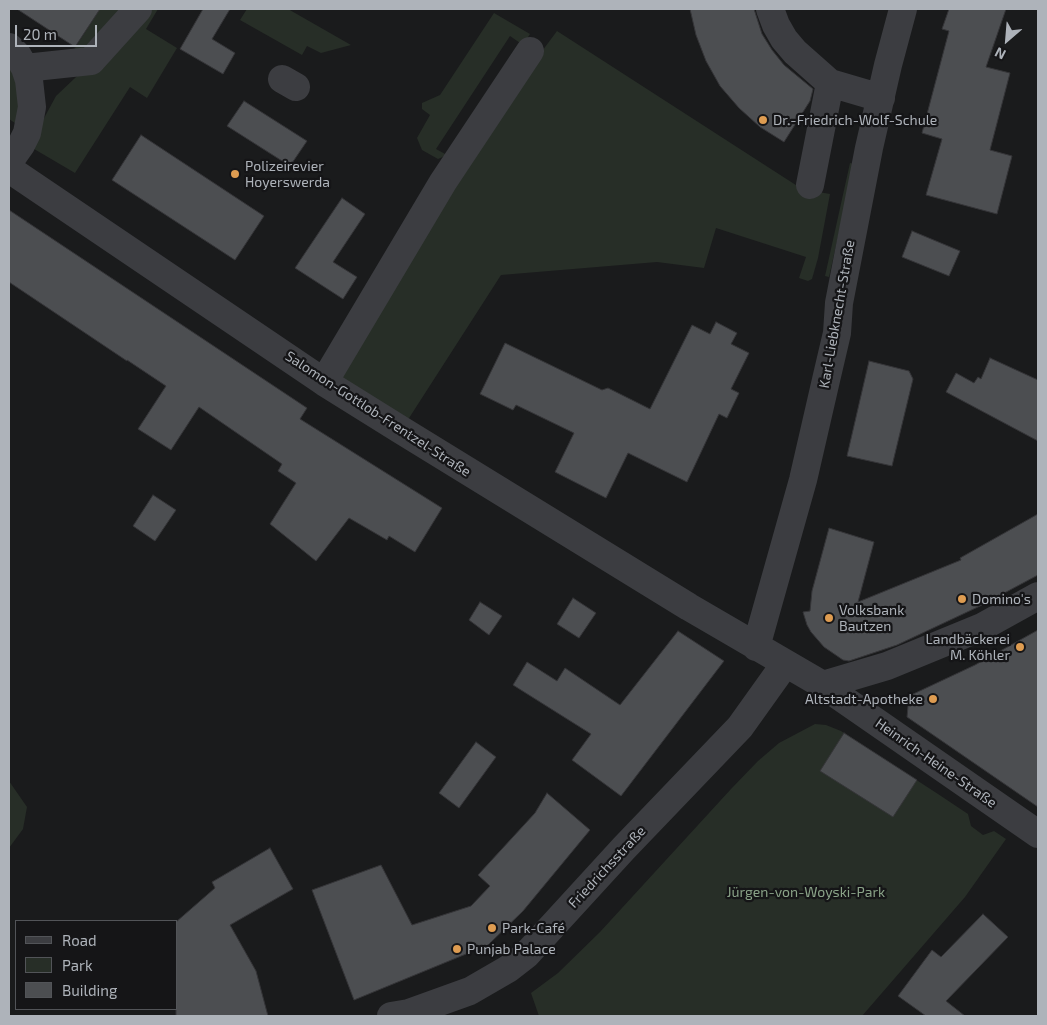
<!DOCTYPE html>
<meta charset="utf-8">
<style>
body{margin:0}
#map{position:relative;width:1047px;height:1025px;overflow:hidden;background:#1a1b1c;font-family:"Exo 2",sans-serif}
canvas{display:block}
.frame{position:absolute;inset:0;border:10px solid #aeb3ba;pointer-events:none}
.legend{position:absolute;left:15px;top:920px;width:162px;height:90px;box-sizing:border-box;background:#151517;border:1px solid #525458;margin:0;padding:6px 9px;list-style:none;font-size:15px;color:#aeb3ba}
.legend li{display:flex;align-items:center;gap:10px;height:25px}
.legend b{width:25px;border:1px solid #525458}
.north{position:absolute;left:982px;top:15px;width:50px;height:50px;-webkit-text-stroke:4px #151517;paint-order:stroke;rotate:207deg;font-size:14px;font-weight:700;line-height:20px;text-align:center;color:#aeb3ba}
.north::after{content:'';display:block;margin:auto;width:18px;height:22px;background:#aeb3ba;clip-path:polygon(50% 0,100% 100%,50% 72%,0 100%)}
.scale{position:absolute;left:15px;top:25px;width:82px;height:22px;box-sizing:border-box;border:2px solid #aeb3ba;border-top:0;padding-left:6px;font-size:15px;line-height:18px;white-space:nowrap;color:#aeb3ba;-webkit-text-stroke:4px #151517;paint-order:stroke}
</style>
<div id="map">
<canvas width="1047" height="1025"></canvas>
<div class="frame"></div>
<ul class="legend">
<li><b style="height:6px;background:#3c3d41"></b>Road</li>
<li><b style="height:14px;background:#272e27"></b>Park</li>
<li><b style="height:14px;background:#4c4e51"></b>Building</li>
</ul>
<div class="north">N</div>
<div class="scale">20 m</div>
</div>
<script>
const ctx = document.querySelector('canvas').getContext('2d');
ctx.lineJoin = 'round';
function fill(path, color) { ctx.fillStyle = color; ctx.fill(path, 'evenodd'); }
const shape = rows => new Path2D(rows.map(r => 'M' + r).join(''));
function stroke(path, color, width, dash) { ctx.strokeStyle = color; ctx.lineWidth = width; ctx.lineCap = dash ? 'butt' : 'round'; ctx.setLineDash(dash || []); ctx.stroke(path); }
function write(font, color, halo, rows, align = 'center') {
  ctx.font = font + ' "Exo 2",sans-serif'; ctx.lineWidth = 4.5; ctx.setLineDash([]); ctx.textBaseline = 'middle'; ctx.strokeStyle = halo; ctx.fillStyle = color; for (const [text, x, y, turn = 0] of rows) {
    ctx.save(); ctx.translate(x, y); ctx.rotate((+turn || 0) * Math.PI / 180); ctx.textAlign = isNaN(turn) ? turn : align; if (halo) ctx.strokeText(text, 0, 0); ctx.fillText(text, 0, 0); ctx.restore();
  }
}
fill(shape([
 [100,9,120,9,113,19,83,56,73,51],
 [153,9,158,9,146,29,177,48,147,98,130,87,75,173,29,146,56,96,133,23],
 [247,9,288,9,351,45,321,53,307,46,302,55,240,20],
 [494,13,530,34,523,45,510,36,436,149,447,155,438,159,422,150,417,138,430,115,422,109,422,103,440,95],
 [557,31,802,189,830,194,818,258,812,279,808,281,799,278,806,257,716,228,704,268,657,262,501,275,402,429,326,381,445,182],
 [9,55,19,72,18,125,9,119],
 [850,163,854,164,829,277,825,276],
 [815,724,826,725,841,731,938,794,968,814,971,826,983,835,994,831,1006,839,965,897,862,1016,539,1016,531,993,558,973,600,932,731,789,758,761,779,743],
 [9,781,27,807,23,829,9,848]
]), '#272e27');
const building = shape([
 [17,9,100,9,75,47,17,9],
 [203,9,230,9,212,39,235,53,223,74,180,49,203,9],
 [690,9,754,9,762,34,772,50,784,65,813,89,810,101,784,142,760,127,739,108,720,86,706,61,696,35,690,9],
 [949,9,1006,9,986,67,1010,73,990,150,1012,156,997,214,926,195,942,139,922,133,949,31,942,29,949,9],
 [244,101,307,141,290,166,227,126,244,101],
 [141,135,264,216,235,260,112,180,141,135],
 [342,198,365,214,333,262,357,277,343,299,295,268,342,198],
 [9,210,307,408,300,419,442,508,415,552,389,536,387,540,349,518,316,561,270,524,296,483,278,471,282,464,199,407,171,450,138,429,166,386,127,360,127,361,9,282,9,210],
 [912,231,960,251,949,276,902,257,912,231],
 [716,322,737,333,731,344,749,353,731,389,739,393,727,418,719,414,687,482,628,453,606,498,555,472,574,433,516,405,513,410,480,394,505,343,602,390,608,388,650,409,692,325,710,334,716,322],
 [990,358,1038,380,1038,441,946,392,956,373,974,383,978,377,981,379,990,358],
 [869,361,909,371,913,379,892,466,847,456,869,361],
 [153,495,176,510,155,541,133,526,153,495],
 [1038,514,1038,575,980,606,897,645,849,661,843,660,824,647,811,632,807,625,803,612,810,611,812,591,829,528,874,542,858,602,961,560,960,558,1038,514],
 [573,598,596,613,579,638,557,624,573,598],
 [480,602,502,616,489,635,469,620,480,602],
 [1038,630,1038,807,907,717,909,696,975,665,1038,630],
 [678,631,724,661,621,796,572,760,591,734,513,685,527,662,557,681,565,668,620,705,678,631],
 [844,733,917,780,893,817,820,771,844,733],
 [476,742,496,757,459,808,439,793,476,742],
 [547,793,590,830,523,911,488,945,354,1000,312,890,381,865,412,925,471,906,490,886,478,875,535,813,547,793],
 [270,848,293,889,230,925,256,971,268,1016,176,1016,176,922,215,888,212,882,270,848],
 [983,914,1008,937,946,1001,965,1016,926,1016,898,996,932,950,941,957,983,914]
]);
fill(building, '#4c4e51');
stroke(building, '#353538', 1);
stroke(shape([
 [770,9,776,25,784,39,795,52,830,83,881,98],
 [9,47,18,56,25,68,29,80,32,107,27,133,21,145,9,162],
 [25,68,91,61,138,9],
 [282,79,296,87],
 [9,169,324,382,401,430,689,607,823,685,1038,834],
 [810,185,830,83],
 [324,382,443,182,530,51],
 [756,647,803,480,826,380,837,333,839,303,869,148,888,65,903,9],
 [823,685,887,666,982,627,1038,596],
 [391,1016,409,1013,470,991,508,969,526,955,624,848,740,727,785,664]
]), '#3c3d41', 28);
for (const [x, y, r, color] of [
 [763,120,5,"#de9c51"],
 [235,174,5,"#de9c51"],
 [962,599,5,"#de9c51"],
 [829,618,5,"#de9c51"],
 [1020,647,5,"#de9c51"],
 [933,699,5,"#de9c51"],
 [492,928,5,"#de9c51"],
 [457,949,5,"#de9c51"]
]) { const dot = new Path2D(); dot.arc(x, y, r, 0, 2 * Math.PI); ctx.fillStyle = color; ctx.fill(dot); stroke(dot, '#151517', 2); }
write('14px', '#aeb3ba', '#151517', [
 ["Dr.-Friedrich-Wolf-Schule",773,120],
 ["Polizeirevier",245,166],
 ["Hoyerswerda",245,182],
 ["Domino's",972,599],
 ["Volksbank",839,610],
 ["Bautzen",839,626],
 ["Landbäckerei",1010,639,"right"],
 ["M. Köhler",1010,655,"right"],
 ["Altstadt-Apotheke",923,699,"right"],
 ["Park-Café",502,928],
 ["Punjab Palace",467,949]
], 'left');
write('14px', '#aeb3ba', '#151517', [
 ["Karl-Liebknecht-Straße",837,314,-80],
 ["Salomon-Gottlob-Frentzel-Straße",378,414,33],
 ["Heinrich-Heine-Straße",936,763,35],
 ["Friedrichsstraße",607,867,-47]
]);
write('14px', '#8aa388', '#151517', [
 ["Jürgen-von-Woyski-Park",806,892]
]);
</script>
